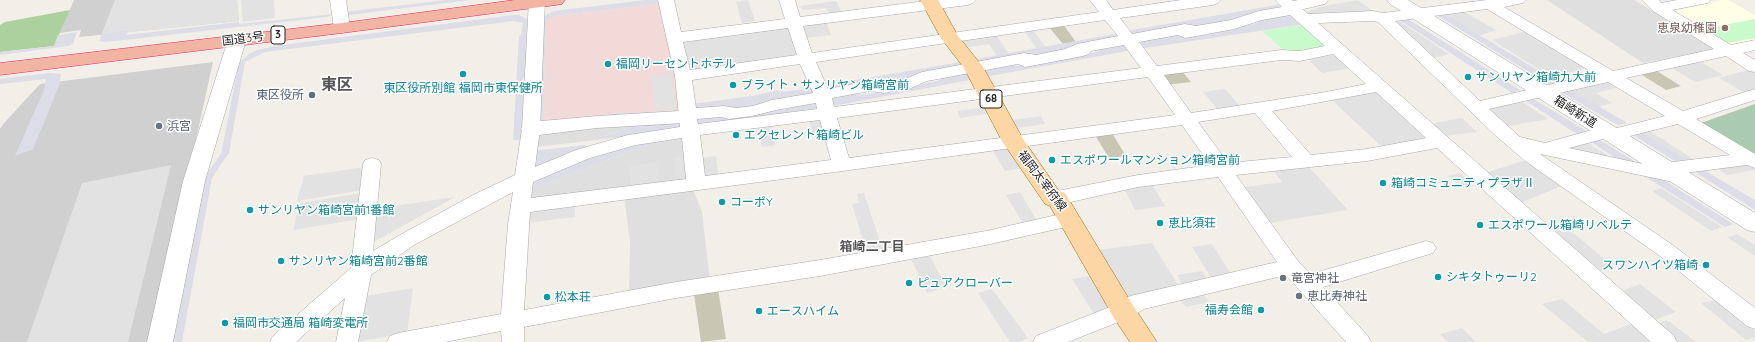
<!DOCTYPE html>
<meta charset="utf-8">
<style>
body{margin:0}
canvas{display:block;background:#f2efe9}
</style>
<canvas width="1755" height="342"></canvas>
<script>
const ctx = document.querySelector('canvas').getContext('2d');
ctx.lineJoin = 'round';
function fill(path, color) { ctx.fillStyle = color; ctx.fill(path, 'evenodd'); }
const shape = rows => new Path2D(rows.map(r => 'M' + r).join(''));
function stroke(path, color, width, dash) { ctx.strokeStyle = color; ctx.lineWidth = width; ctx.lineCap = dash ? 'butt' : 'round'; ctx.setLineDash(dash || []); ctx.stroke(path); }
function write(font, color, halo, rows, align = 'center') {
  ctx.font = font + ' Quicksand,"Noto Sans JP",sans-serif'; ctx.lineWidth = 3; ctx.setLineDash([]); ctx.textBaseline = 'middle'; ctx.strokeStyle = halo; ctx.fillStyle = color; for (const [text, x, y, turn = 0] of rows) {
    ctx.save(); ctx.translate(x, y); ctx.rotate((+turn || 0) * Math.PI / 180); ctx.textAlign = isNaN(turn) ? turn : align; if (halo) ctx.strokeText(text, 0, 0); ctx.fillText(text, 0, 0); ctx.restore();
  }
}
fill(shape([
 [1547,0,1634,0,1717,49,1643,63],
 [642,124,587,141,536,147,538,132],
 [686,136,692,182,528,203,530,190,639,148],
 [692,187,702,212,710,281,629,293,630,242,624,195]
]), '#e0dfdf');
fill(shape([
 [664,3,683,107,676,111,619,113,547,121,543,118,546,20,554,16]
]), '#f2dad9');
fill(shape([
 [1722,0,1728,0,1755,15,1755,41,1726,47,1669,12]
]), '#ffffe5');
fill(shape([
 [74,0,237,0,239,21,79,37,81,30,60,33],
 [213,62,151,342,0,342,0,129,4,123,40,84]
]), '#d0d0d0');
fill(shape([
 [1062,23,1076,42,1063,44,1048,26],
 [1182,71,1191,82,1165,85,1158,74],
 [1657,71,1681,86,1666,90,1642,75],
 [1110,130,1126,156,1109,158,1093,132],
 [718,289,726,339,701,342,694,294]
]), '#c7c7b4');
fill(shape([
 [70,10,54,46,0,52,0,25,5,22]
]), '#add19e');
fill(shape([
 [1755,104,1755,154,1701,123]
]), '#aacbaf');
fill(shape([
 [1755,19,1755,38,1727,43,1703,29],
 [1304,25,1330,48,1286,52,1262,31]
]), '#c8facc');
fill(shape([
 [115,0,237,0,239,21,101,35],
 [241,0,274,0,275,18,243,22],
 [748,0,755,21,742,23,736,2],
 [1358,0,1377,14,1309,15,1305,13,1320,7],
 [836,1,842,13,829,15,826,8,802,10,800,6],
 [1463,11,1496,30,1479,36,1443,15],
 [826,20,831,35,805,38,798,24],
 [1398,20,1449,54,1431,59,1391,22],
 [789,27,799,56,686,73,679,42],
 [1032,28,1046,48,1037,49,1023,29],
 [1527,31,1589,67,1553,78,1492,40],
 [995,33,1009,54,997,56,989,44,964,48,958,39],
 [1336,54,1351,68,1322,73,1308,59],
 [1699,61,1723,75,1695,82,1670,67],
 [1751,69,1755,71,1755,90,1745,93,1719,78],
 [671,74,676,109,656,110,651,77],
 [1610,82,1619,87,1596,93,1612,103,1597,107,1572,90],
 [1225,89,1242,108,1219,111,1203,92],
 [1376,91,1431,139,1383,148,1332,100],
 [1521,101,1548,119,1504,127,1483,108],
 [989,107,992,113,960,118,957,111],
 [1041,116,1045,124,1010,129,1005,121],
 [820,117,827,138,815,139,808,118],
 [1462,118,1477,132,1444,136,1430,124],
 [770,122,775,145,762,147,757,124],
 [1647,129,1693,159,1685,161,1638,131],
 [1588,143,1621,164,1567,148],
 [1010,145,1025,168,1005,171,991,148],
 [688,156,690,181,676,183,674,158],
 [716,156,719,178,703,181,700,158],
 [1530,159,1566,184,1518,204,1484,173],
 [657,162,660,185,631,189,630,166],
 [1755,164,1755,170,1727,175,1714,166],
 [171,165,128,342,27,342,82,183],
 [1307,165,1348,210,1264,224,1239,188,1282,182,1272,169],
 [365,167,362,190,297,201,304,176],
 [1460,173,1473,184,1459,186,1448,176],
 [1151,183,1165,206,1135,210,1123,187],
 [1661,188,1722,227,1711,231,1652,191],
 [1020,192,1037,221,1023,223,1006,195],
 [362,193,360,219,293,230,300,203],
 [864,193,883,251,867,254,852,204,859,203,857,194],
 [455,197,372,243,375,209],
 [575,204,575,217,527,223,528,210],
 [1568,229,1588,245,1614,267,1597,272,1552,232],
 [1737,234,1755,245,1755,256,1727,237],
 [1152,243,1180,288,1124,300,1098,250],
 [1212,244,1231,274,1212,279,1192,247],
 [930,256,946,287,927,293,911,259],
 [1202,271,1208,280,1183,286,1177,275],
 [1095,275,1113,307,1094,314,1072,279],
 [1640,284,1676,312,1652,321,1619,292],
 [413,288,407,333,356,342,365,296],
 [992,289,1028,338,1019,342,1010,342,978,293],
 [1202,292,1209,302,1186,307,1178,298],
 [1562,299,1604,334,1636,322,1658,342,1588,342,1542,304],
 [1717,300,1755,331,1755,337,1746,340,1701,303],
 [1667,320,1696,342,1675,342,1655,324],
 [1462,328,1476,342,1448,342,1440,334]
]), '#e2e2e2');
fill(shape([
 [446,0,471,0,349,15,343,12],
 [645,0,661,0,664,3,554,16,546,20,543,118,547,121,619,113,676,111,683,107,683,112,546,123,538,119,543,16,554,11],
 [1282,4,1284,8,1282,10,1237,18,1231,23,1134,35,1127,31],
 [1288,13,1306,24,1139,49,1138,39,1173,35,1178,36,1255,24,1262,18],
 [1443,13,1559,83,1552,85,1547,83,1438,16],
 [334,14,327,17,133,39,105,42,99,41,102,34,120,31,128,31,126,35,239,22,239,24],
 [513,15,519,15,527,19,526,73,522,80,521,93,525,99,523,140,513,140,519,36,521,35,523,23,514,21,265,52,245,62,229,153,212,178,182,342,172,342,204,178,221,154,239,63,249,54,257,50,275,46],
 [1398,19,1406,19,1411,21,1520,90,1512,93],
 [77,32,73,44,68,46,0,55,0,52,54,46,58,35],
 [1120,33,1121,37,1067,52,977,63,971,60],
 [1122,42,1133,50,984,77,981,72,987,68,1010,64,1018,66,1097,52,1102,47],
 [961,62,963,64,961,67,909,81,886,85,830,91,820,86],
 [965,72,975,79,828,107,827,101,834,96,851,93,864,95,938,81,946,75],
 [49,73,61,74,59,86,33,149,15,156,44,90,46,79,0,84,0,79],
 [813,88,815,94,756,109,696,110,691,104,752,96,779,90,780,92],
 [1570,89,1627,123,1619,125,1616,124,1561,92],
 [1530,97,1585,130,1587,133,1580,136,1523,99],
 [814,101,821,107,768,120,695,127,696,116,756,114,793,108,800,103],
 [679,122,685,128,680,130,587,141,642,124],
 [1634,128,1689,161,1675,161,1630,133],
 [686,136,639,148,530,190,534,180,613,149],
 [1598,139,1636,162,1637,165,1625,164,1588,140],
 [585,145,587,148,536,167,534,164,534,152,540,150],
 [1697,166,1755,200,1755,210,1692,170],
 [1633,169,1656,175,1733,224,1725,227]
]), '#dddde8');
const minor = shape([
 [330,0,346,0,350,28,348,31,342,33,336,31,334,28,330,0],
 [529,0,545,0,540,129,535,167,576,150,628,135,680,127,675,76,658,0,674,0,681,32,785,19,779,0,795,0,800,17,933,0,976,0,973,3,968,5,803,26,812,53,1099,12,1090,0,1106,0,1113,10,1181,0,1221,0,1218,3,1213,5,1120,18,1132,34,1185,24,1196,26,1231,20,1259,11,1282,7,1275,0,1292,0,1308,14,1373,11,1383,13,1487,0,1526,0,1523,3,1504,7,1613,71,1714,49,1653,11,1642,0,1659,0,1661,3,1677,0,1711,0,1708,3,1672,10,1731,45,1755,40,1755,50,1743,53,1755,60,1755,72,1749,71,1726,56,1626,78,1683,111,1755,89,1755,100,1696,119,1755,154,1755,168,1747,165,1685,173,1688,177,1685,181,1678,183,1540,154,1674,246,1755,308,1755,329,1747,326,1660,256,1524,160,1496,136,1378,22,1373,21,1318,23,1674,336,1677,342,1651,342,1437,148,1367,161,1236,175,1298,261,1311,274,1426,241,1433,243,1436,248,1433,253,1323,287,1368,336,1371,342,1346,342,1286,275,1144,309,1131,317,1068,342,1033,342,1036,336,1115,305,1130,296,1277,262,1218,177,1138,187,1057,205,1050,203,1047,198,1050,193,1057,191,1138,175,1210,165,1182,125,798,177,530,212,524,310,676,282,820,260,986,231,1070,212,1077,214,1080,219,1077,224,1070,226,986,245,820,276,676,298,524,327,524,342,502,342,501,331,445,342,387,342,390,336,398,333,501,314,508,224,513,192,414,245,371,275,358,342,336,342,345,298,296,342,270,342,273,336,351,268,363,164,365,160,372,158,379,160,381,164,373,251,400,235,473,195,515,175,522,129,529,0],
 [1487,9,1595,74,1480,101,1395,21,1487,9],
 [1290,15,1325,46,1300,51,1281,50,1157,66,1139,42,1178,35,1185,38,1197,36,1234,29,1262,20,1290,15],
 [1105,20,1118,36,1077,44,1065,49,1036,55,1024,53,922,72,905,79,902,83,905,87,911,88,927,81,1018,64,1025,67,1036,65,1083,56,1089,54,1091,51,1124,45,1141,68,834,107,832,98,870,91,884,93,890,92,893,88,890,84,870,81,828,89,816,62,1105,20],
 [788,28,797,55,690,70,683,42,788,28],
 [1333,54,1366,84,1326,92,1191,113,1164,75,1281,60,1300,61,1333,54],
 [800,64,813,93,772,100,753,106,736,108,724,106,696,108,692,80,800,64],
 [1148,77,1175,115,849,158,837,118,1148,77],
 [1608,82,1665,116,1613,129,1606,126,1545,143,1520,137,1489,109,1608,82],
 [1376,92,1426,138,1367,149,1311,155,1272,111,1376,92],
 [816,103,817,109,698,124,697,119,721,117,729,119,752,116,776,110,816,103],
 [1255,113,1292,157,1228,163,1198,122,1255,113],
 [820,120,831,160,705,176,700,135,820,120],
 [1678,124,1730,155,1665,163,1658,165,1657,167,1569,148,1603,139,1610,141,1678,124],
 [682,138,686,179,531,198,533,182,590,158,636,145,682,138]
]);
const tertiary = shape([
 [1298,0,1328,0,1325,4,1291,12,1285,11,1282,7,1285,3,1298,0],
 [1387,0,1408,0,1755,213,1755,232,1747,230,1390,4,1387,0],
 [237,34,244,36,246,40,205,181,173,342,147,342,183,181,228,40,230,36,237,34],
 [688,108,695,110,698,114,691,121,684,123,597,128,531,136,524,134,521,129,524,124,531,122,597,116,679,111,688,108]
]);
const primary = shape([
 [920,0,938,0,958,36,983,67,1023,139,1059,191,1065,193,1132,304,1157,342,1130,342,1114,318,1050,206,1045,204,1002,141,964,68,941,38,920,0]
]);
const trunk = shape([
 [515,0,565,0,562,4,556,5,342,33,0,75,0,63,342,23,515,0]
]);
stroke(minor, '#a9a9a9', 1);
stroke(tertiary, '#a9a9a9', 1);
stroke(primary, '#a06b00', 1);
stroke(trunk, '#dc2a67', 1);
fill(minor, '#fff');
fill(tertiary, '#fff');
fill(primary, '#fcd6a4');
fill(trunk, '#f2b4a3');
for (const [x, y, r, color] of [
 [1725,28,4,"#8d6e63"],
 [608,64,4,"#0f9aa8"],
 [463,74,4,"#0f9aa8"],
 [1468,77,4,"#0f9aa8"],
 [733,85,4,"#0f9aa8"],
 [312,95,4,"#5c6f8a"],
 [159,126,4,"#6b7280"],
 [736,135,4,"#0f9aa8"],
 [1052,160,4,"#0f9aa8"],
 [1383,183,4,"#0f9aa8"],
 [722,202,4,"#0f9aa8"],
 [250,210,4,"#0f9aa8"],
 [1160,223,4,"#0f9aa8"],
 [1480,225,4,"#0f9aa8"],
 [281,261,4,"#0f9aa8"],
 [1706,265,4,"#0f9aa8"],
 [1438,277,4,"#0f9aa8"],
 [1283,278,4,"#6b7280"],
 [909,283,4,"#0f9aa8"],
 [1299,296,4,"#6b7280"],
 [547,297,4,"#0f9aa8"],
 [1261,310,4,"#0f9aa8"],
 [759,311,4,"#0f9aa8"],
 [225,323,4,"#0f9aa8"]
]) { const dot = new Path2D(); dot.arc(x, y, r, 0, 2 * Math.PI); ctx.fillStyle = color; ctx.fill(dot); stroke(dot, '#fff', 1.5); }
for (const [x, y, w] of [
 [278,35,14],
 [991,99,22]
]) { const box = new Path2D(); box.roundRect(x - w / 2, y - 9, w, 18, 3); ctx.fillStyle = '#fff'; ctx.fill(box); stroke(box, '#222', 1); }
write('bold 11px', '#222', null, [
 ["3",278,35],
 ["68",991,99]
]);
write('12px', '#785e54', '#fff', [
 ["恵泉幼稚園",1717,28]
], 'right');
write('12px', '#222', '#fff', [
 ["国道3号",243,39,-7],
 ["箱崎新道",1575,112,32],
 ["福岡太宰府線",1042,181,53]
]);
write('12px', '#0d838f', '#fff', [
 ["福岡リーセントホテル",616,64],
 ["サンリヤン箱崎九大前",1476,77],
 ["ブライト・サンリヤン箱崎宮前",741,85],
 ["東区役所別館 福岡市東保健所",463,88,"center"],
 ["エクセレント箱崎ビル",744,135],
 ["エスポワールマンション箱崎宮前",1060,160],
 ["箱崎コミュニティプラザⅡ",1391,183],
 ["コーポY",730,202],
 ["サンリヤン箱崎宮前1番館",258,210],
 ["恵比須荘",1168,223],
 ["エスポワール箱崎リベルテ",1488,225],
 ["サンリヤン箱崎宮前2番館",289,261],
 ["スワンハイツ箱崎",1698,265,"right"],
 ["シキタトゥーリ2",1446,277],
 ["ピュアクローバー",917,283],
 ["松本荘",555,297],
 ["福寿会館",1253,310,"right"],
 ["エースハイム",767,311],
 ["福岡市交通局 箱崎変電所",233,323]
], 'left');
write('12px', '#4e5e75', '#fff', [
 ["東区役所",304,95]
], 'right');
write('12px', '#5b616d', '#fff', [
 ["浜宮",167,126],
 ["竜宮神社",1291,278],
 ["恵比寿神社",1307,296]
], 'left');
write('bold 13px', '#555', '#fff', [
 ["箱崎二丁目",872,247]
]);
write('bold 16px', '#555', '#fff', [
 ["東区",337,85]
]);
</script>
